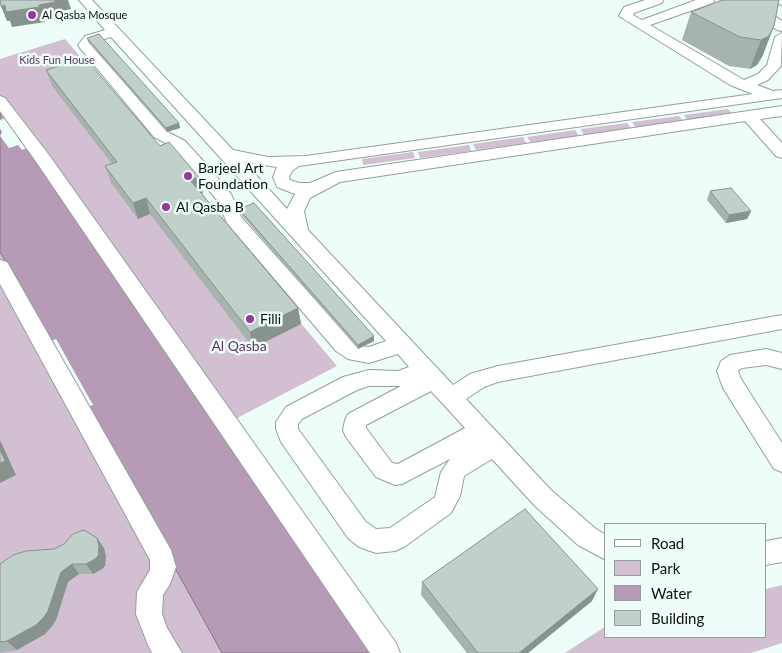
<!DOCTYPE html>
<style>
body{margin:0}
#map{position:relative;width:782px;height:653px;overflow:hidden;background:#eefdfa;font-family:Lato,sans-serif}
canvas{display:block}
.legend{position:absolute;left:604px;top:523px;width:162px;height:115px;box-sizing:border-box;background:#eefdfa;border:1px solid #939e9c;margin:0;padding:6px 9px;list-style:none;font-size:15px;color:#0b100f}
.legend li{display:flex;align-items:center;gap:10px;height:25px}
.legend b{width:25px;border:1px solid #939e9c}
</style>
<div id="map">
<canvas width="782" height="653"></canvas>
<ul class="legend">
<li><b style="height:6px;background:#fff"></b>Road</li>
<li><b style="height:14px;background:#d2bfd1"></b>Park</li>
<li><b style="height:14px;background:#b69ab6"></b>Water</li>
<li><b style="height:14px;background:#c2d0cc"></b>Building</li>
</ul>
</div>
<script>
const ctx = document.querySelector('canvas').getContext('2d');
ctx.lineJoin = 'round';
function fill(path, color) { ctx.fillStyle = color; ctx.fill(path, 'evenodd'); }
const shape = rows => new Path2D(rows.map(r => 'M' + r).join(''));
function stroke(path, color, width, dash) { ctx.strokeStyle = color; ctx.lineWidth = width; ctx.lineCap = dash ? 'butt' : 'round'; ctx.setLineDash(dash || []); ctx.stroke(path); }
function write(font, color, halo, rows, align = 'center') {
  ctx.font = font + ' Lato,sans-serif'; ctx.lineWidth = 5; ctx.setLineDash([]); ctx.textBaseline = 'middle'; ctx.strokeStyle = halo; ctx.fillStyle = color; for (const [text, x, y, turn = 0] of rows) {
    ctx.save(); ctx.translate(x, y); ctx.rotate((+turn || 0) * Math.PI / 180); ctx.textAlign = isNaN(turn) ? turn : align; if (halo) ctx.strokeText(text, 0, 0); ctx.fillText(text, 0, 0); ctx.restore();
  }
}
fill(shape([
 [65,39,90,68,87,69,203,193,194,197,337,366,220,427,0,108,0,59],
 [728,109,732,114,688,121,684,115],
 [679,116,683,121,636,128,632,122],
 [627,123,631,128,584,135,581,129],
 [575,130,579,136,531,142,527,137],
 [523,137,526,143,476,150,473,144],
 [469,145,471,151,420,158,418,152],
 [413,152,415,158,363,165,362,159],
 [0,252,84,406,222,653,0,653],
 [782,585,782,643,751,653,565,653,606,626,606,637,766,637,766,589]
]), '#d2bfd1');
const water = shape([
 [0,108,373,653,222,653,0,252,0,108]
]);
fill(water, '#b69ab6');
stroke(water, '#837184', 1);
fill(shape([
 [8,117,29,147,22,150,18,145,9,148,0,136,2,132,0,129,0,120],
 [56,339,93,405,90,406,102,429,98,431,49,342]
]), '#eefdfa');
const minor = shape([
 [79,0,92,0,233,150,268,157,306,156,753,94,730,85,619,16,624,7,645,0,663,0,662,3,634,13,633,15,642,20,696,0,714,0,713,3,650,25,744,80,758,74,767,65,775,37,782,33,781,66,768,80,757,85,773,91,782,90,782,98,299,166,292,171,289,177,290,180,299,183,310,183,336,172,782,106,782,116,760,119,782,143,782,158,776,156,745,121,340,182,310,198,304,211,308,230,453,385,470,374,498,366,782,315,782,329,498,382,484,387,466,399,551,490,596,529,606,535,606,560,578,545,535,506,492,459,464,476,460,496,451,513,404,547,395,551,376,553,359,547,348,538,281,442,276,429,276,422,286,407,343,377,369,370,398,371,409,367,398,354,369,363,348,359,336,351,227,223,217,200,194,172,173,147,154,137,80,48,78,45,85,36,105,30,79,0],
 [111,37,386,341,369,347,360,346,350,339,241,217,231,194,206,164,185,141,166,131,92,45,95,42,111,37],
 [244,162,277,167,273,177,277,187,295,194,287,209,244,162],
 [369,386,401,386,348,414,345,420,343,430,346,437,376,477,395,485,402,484,450,459,441,472,435,497,390,528,376,529,366,522,298,429,298,424,302,419,357,390,369,386],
 [431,391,465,428,398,464,392,463,366,428,366,425,431,391],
 [734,0,749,0,782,21,782,31,777,30,734,0],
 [774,0,782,0,782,5,775,3,774,0],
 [0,96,5,98,49,155,396,643,400,653,370,653,37,163,0,111,0,96],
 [0,260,7,262,171,550,176,567,170,584,163,595,162,614,167,628,182,653,152,653,148,645,136,614,137,592,150,570,150,560,0,284,0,260],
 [766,349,782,353,782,369,766,365,742,368,738,371,741,379,782,443,782,472,774,469,723,388,717,371,721,361,730,355,766,349],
 [782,538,782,562,766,565,766,541,782,538]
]);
stroke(minor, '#92a09d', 2);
fill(minor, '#fff');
fill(shape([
 [779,0,763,55,757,65,750,69,729,66,682,40,691,12],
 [87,38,179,123,180,128,167,132,88,42],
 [46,70,160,146,199,177,203,193,201,193,298,308,301,324,253,348,150,214,138,219,111,183,105,166,112,164,52,86],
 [710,191,751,211,747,219,726,223,707,200],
 [239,209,374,336,374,341,358,349,240,213],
 [104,548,106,557,105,566,102,569,93,574,79,574,68,582,56,620,52,626,45,634,17,650,0,653,0,564],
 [422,582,592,601,528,653,467,653,421,595]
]), '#a7b3af');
fill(shape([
 [54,0,68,0,71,9,59,12,60,17,44,20,45,22,12,27,10,21,7,21,1,6,39,5],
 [774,26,763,55,757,65,750,69,761,40],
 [179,123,180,128,167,132,166,128],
 [199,177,203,193,194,196,190,180],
 [146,198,150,214,138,219,133,203],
 [751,211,747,219,726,223,729,215],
 [298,308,301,324,253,348,250,332],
 [374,336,374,341,358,349,358,345],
 [0,440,16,475,0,483],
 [97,538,104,548,106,557,105,566,102,569,93,574,86,564],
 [72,564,79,574,68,582,56,620,52,626,45,634,17,650,7,641,61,572],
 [598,589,592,601,528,653,519,653]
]), '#88928f');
const building = shape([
 [0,0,55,0,55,2,39,5,39,7,6,12,5,5,1,6,0,0],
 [722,0,779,0,774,26,769,36,761,40,740,37,691,12,722,0],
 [99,34,179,123,166,128,87,38,99,34],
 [85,58,160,146,169,142,199,177,190,180,298,308,250,332,146,198,133,203,105,166,117,162,46,70,85,58],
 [731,188,751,211,729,215,710,191,731,188],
 [254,203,374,336,358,345,239,209,254,203],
 [0,449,5,461,0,463,0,449],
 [525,509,598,589,519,653,478,653,422,582,525,509],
 [84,530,97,538,99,547,98,556,95,559,86,564,72,564,61,572,48,611,44,617,36,625,7,641,0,642,0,564,13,555,26,551,54,549,64,544,73,534,84,530]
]);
fill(building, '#c2d0cc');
stroke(building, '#88928f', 1);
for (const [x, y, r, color] of [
 [32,15,5,"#9a379d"],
 [188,176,5,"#9a379d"],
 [166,207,5,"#9a379d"],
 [250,319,5,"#9a379d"]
]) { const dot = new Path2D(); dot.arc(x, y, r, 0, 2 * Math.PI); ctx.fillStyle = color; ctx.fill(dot); stroke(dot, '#eefdfa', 2); }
write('11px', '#0b100f', '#eefdfa', [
 ["Al Qasba Mosque",42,15]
], 'left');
write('11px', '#5d365e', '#eefdfa', [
 ["Kids Fun House",57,60]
]);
write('14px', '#0b100f', '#eefdfa', [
 ["Barjeel Art",198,168],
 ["Foundation",198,184],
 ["Al Qasba B",176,207],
 ["Filli",260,319]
], 'left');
write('14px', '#5d365e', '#eefdfa', [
 ["Al Qasba",239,346]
]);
</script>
